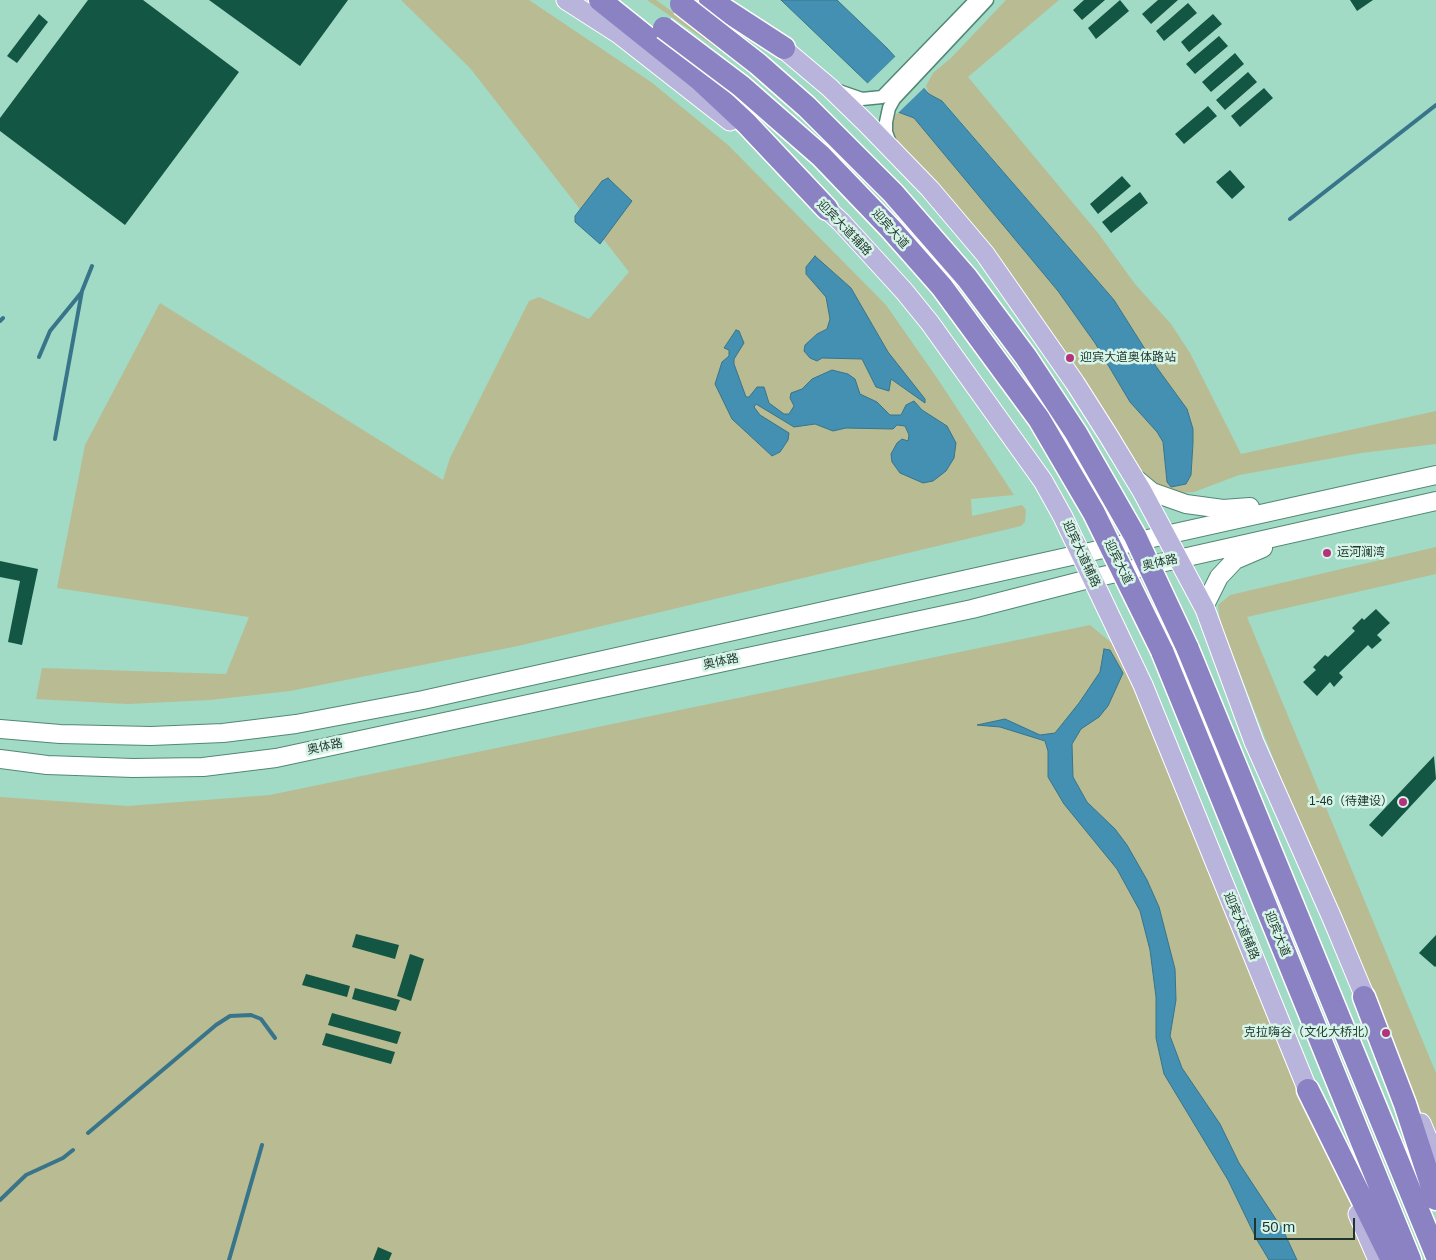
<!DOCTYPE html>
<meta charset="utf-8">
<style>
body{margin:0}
#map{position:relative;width:1436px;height:1260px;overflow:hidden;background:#a1dac5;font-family:Arial,sans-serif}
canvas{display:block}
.scale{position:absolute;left:1254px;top:1218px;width:101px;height:22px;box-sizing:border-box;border:2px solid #1e362d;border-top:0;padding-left:6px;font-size:15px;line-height:18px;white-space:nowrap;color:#1e362d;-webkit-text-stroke:4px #d7f4e8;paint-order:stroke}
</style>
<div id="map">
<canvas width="1436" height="1260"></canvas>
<div class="scale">50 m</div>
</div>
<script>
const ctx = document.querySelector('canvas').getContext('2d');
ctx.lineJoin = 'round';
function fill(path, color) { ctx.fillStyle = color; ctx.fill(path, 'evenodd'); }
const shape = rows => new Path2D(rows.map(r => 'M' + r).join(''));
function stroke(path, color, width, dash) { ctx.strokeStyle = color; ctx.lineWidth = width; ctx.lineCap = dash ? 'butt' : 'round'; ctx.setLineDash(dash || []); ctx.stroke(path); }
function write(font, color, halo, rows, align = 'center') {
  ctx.font = font + ' Arial,"Noto Sans SC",sans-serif'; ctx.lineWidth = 5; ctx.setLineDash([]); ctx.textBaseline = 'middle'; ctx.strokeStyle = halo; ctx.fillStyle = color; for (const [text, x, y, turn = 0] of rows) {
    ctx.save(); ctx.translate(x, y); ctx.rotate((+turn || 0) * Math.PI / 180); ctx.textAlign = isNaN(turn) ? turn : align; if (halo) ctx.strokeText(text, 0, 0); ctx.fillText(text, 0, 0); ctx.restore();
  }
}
fill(shape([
 [401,0,529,0,651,82,728,145,886,305,937,378,1014,495,971,499,972,516,1022,505,1026,510,1025,522,1021,526,518,646,290,691,210,700,127,704,36,699,42,668,226,674,249,617,57,588,85,445,160,303,443,480,450,458,529,301,539,297,589,319,629,272,470,68],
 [647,0,656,0,710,39,727,55],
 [1006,0,1059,0,968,77,1098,233,1135,284,1171,324,1190,353,1241,454,1436,411,1436,444,1361,453,1239,475,1194,492,1181,493,1163,488,1129,467,1027,311,877,138,884,124,898,112,914,118,1058,291,1095,343,1130,402,1157,432,1163,442,1167,482,1171,487,1186,484,1191,475,1193,443,1193,429,1186,409,1155,365,1114,300,943,101,929,94,926,86,933,73,951,58],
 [1436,547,1436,574,1247,617,1436,1073,1436,1175,1220,622,1218,605,1230,595],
 [1090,625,1143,669,1382,1260,0,1260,0,797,128,806,270,795]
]), '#b9bb92');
const water = shape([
 [781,0,837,0,887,48,929,94,942,101,1114,300,1155,365,1187,409,1193,429,1193,443,1191,475,1186,484,1171,487,1167,482,1163,442,1157,432,1130,402,1095,343,1058,291,914,118,898,112,781,0],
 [608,178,632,201,600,244,575,222,575,216,602,181,608,178],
 [815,256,851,288,888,352,925,399,925,403,891,379,889,391,876,387,862,359,822,358,817,361,810,358,804,351,805,345,817,334,827,329,830,319,826,297,806,274,806,267,815,256],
 [736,330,739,331,744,343,734,359,734,364,746,397,749,397,757,387,764,387,769,403,784,414,789,414,794,406,790,398,791,393,802,389,812,379,832,370,848,374,855,379,860,394,877,402,890,415,901,415,906,405,914,401,922,410,947,426,956,443,954,458,946,471,933,481,923,483,900,473,892,462,891,454,897,443,902,439,908,441,909,435,905,426,897,425,893,429,846,428,833,431,815,424,794,427,756,404,754,407,760,415,789,433,788,440,780,452,772,456,732,419,715,384,722,362,729,356,729,350,724,348,736,330],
 [1104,649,1110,650,1123,673,1108,706,1099,717,1081,729,1072,744,1073,777,1087,802,1115,829,1127,845,1147,880,1159,907,1175,969,1176,1000,1170,1036,1182,1068,1220,1124,1239,1163,1283,1230,1297,1260,1269,1260,1257,1240,1228,1180,1164,1074,1156,1038,1156,997,1150,950,1140,911,1117,869,1064,804,1048,777,1048,751,1045,741,1000,727,977,725,1005,719,1040,735,1055,733,1079,703,1100,672,1104,649]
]);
fill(water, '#4390b2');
stroke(water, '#38758a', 1);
fill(shape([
 [897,55,926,86,897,114,866,85]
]), '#a1dac5');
stroke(shape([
 [1290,219,1436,105],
 [0,321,3,318],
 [39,357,50,331,81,293],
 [55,439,82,291,92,266],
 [88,1133,216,1025,230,1016,251,1015,261,1019,275,1038],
 [0,1200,26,1175,63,1158,73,1150],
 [229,1260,262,1145]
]), '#38758a', 4);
fill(shape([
 [88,0,143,0,239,72,125,225,0,131,0,118],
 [209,0,348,0,300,66],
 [1084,0,1105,0,1082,20,1073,10],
 [1120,0,1129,11,1096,39,1088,28],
 [1158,0,1178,0,1151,24,1142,14],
 [1350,0,1373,0,1357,11],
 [1188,3,1197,13,1164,41,1156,31],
 [39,14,48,22,17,63,7,56],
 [1213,14,1222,24,1189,52,1181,42],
 [1219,36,1228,46,1195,74,1186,64],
 [1235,53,1244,64,1211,92,1202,82],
 [1248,72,1257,82,1225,110,1216,100],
 [1264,88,1273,98,1240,127,1231,116],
 [1208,106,1217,116,1184,144,1175,134],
 [1230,170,1245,187,1232,199,1216,182],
 [1122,176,1131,186,1098,214,1090,204],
 [1140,192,1148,203,1111,233,1102,222],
 [0,561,38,569,22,645,8,642,20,581,0,577],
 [1376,609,1390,623,1377,635,1382,640,1372,649,1368,645,1339,673,1343,677,1334,687,1330,682,1317,696,1303,682,1316,670,1313,667,1325,655,1328,657,1355,631,1352,628,1362,618,1364,620],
 [1434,756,1436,779,1382,837,1369,825],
 [356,934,399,945,395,959,352,947],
 [1436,935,1436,966,1435,967,1419,953],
 [410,954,424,959,411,1001,397,996],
 [306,974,350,986,347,997,302,985],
 [355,988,400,1000,396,1011,352,999],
 [332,1013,401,1032,397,1044,328,1025],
 [326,1033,395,1052,391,1064,322,1045],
 [378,1247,392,1253,389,1260,373,1260]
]), '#135643');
const street = shape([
 [836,90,862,99,882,97,974,2],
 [891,146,886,132,886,122,889,108,894,99,987,0]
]);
const secondary = shape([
 [1135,478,1152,492,1186,504,1223,509,1250,507],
 [1204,607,1219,577,1235,560,1263,548],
 [0,729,60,734,151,736,223,733,296,724,423,700,1436,475],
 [0,759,47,765,133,768,203,767,276,758,972,609,1085,580,1436,501]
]);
const primary = shape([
 [566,0,619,34,730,121],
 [772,39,829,87,867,124,930,189,985,254,1075,383,1108,435,1142,491,1205,609,1254,742,1332,918,1370,1009],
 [817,200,841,222,904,291,930,323,1043,481,1063,517,1143,685,1313,1103],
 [1421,1123,1436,1159],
 [1358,1214,1378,1260]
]);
const highway = shape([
 [600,0,700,80,746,123,827,209],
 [710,0,784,48],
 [1187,647,1436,1254],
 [1162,651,1410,1260],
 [1364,997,1405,1104,1436,1199],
 [1308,1090,1392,1260]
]);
stroke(street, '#518875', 15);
stroke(secondary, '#518875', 20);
stroke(primary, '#fff', 21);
stroke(highway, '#fff', 25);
stroke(street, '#fff', 12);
stroke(secondary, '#fff', 18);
stroke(primary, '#b9b4dc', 19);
stroke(highway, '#8b82c4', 22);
const highwayBridge = shape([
 [681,4,758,64,807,107,893,193,967,278,1026,357,1076,433,1135,536,1187,647],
 [664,28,741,86,821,156,890,228,942,287,1039,419,1094,513,1162,651]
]);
stroke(highwayBridge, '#fff', 25, []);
stroke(highwayBridge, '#8b82c4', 22);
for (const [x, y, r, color] of [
 [1070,358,5,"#b4327c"],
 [1327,553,5,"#b4327c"],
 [1403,802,5,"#b4327c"],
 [1386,1033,5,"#b4327c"]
]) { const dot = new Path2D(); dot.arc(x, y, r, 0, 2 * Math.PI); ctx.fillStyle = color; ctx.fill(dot); stroke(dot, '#d7f4e8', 2); }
write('12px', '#1e362d', '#d7f4e8', [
 ["迎宾大道辅路",844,228,46],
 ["迎宾大道",890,229,48],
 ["迎宾大道辅路",1081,554,65],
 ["迎宾大道",1118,562,64],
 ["奥体路",1160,563,-13],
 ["奥体路",721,662,-12],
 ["奥体路",325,747,-12],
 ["迎宾大道辅路",1241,926,67],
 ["迎宾大道",1277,934,68]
]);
write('12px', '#1e362d', '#d7f4e8', [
 ["迎宾大道奥体路站",1080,358],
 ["运河澜湾",1337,553],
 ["1-46（待建设）",1393,802,"right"],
 ["克拉嗨谷（文化大桥北）",1376,1033,"right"]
], 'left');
</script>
